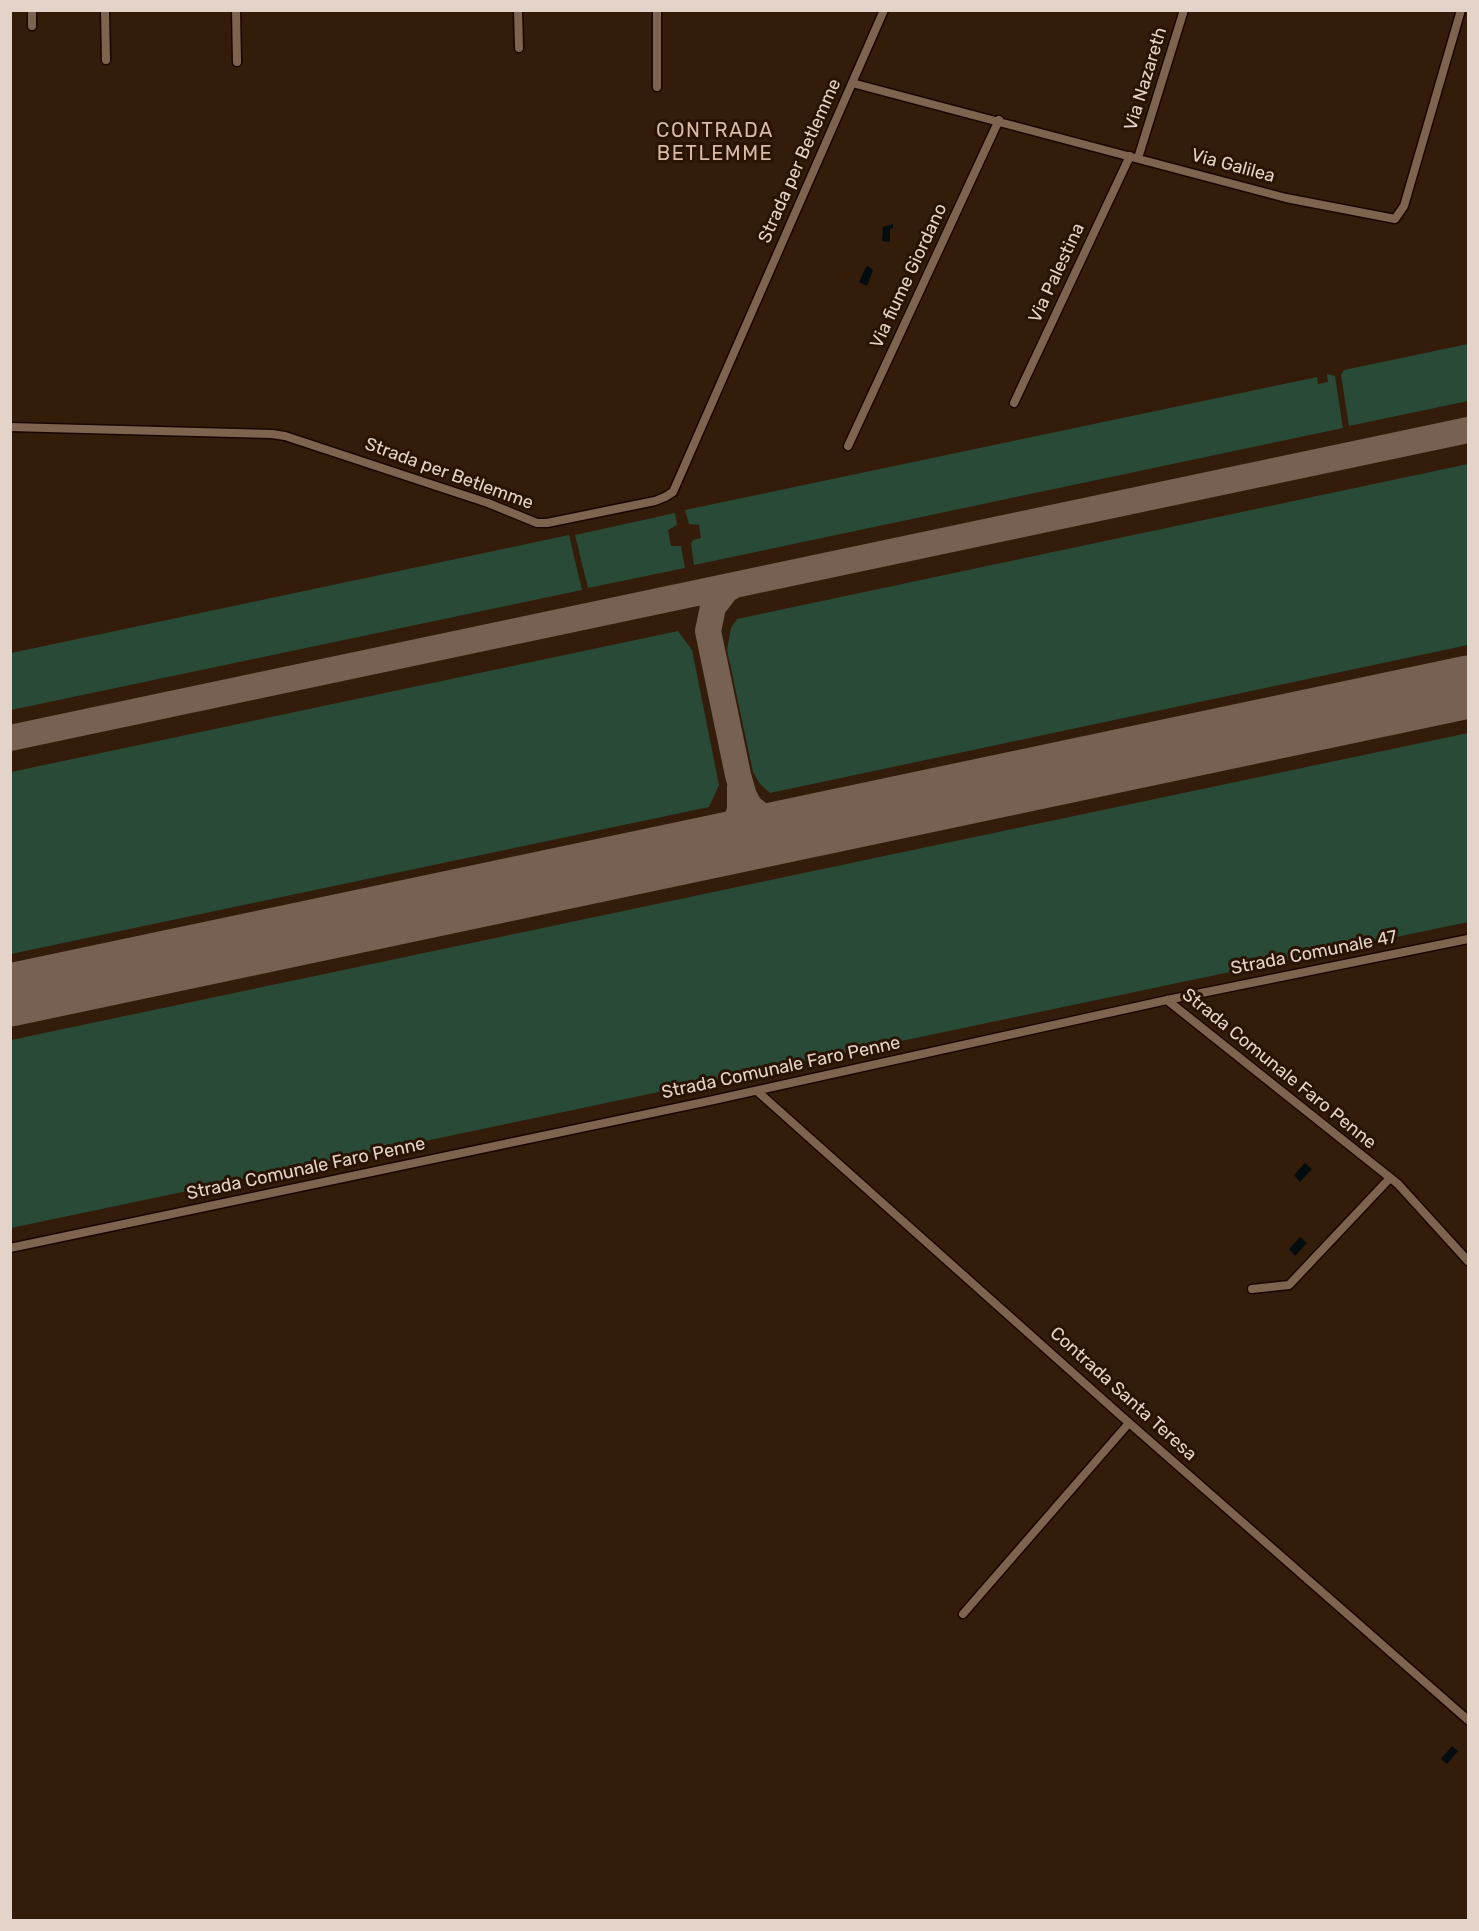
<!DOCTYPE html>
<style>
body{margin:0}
#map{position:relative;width:1479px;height:1931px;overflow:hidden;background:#331c0a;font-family:Rubik,sans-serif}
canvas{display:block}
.frame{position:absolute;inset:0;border:12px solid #e3d3c8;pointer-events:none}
</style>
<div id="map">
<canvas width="1479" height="1931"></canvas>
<div class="frame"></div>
</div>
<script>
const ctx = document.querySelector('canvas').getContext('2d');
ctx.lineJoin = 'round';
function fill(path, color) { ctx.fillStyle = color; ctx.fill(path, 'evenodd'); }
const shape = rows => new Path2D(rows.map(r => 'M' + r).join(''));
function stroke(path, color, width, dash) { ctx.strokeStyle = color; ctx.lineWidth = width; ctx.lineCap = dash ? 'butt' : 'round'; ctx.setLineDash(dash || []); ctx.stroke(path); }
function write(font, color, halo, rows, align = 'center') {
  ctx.font = font + ' Rubik,sans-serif'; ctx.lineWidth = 6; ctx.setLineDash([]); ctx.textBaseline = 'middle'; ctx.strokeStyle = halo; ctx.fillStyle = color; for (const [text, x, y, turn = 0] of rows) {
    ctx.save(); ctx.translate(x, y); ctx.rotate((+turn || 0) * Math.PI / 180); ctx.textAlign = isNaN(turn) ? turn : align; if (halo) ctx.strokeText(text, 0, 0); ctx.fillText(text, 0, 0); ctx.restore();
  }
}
fill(shape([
 [1468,344,1468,401,1349,426,1341,375,1344,370],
 [1327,374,1335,376,1343,428,694,565,691,544,693,540,701,538,699,525,689,524,685,510,1317,377,1318,384,1328,382],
 [1468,464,1468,645,770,793,760,784,753,772,727,650,731,628,737,619],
 [675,513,677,525,668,530,671,546,681,546,685,568,588,588,575,535],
 [569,535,582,590,11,710,11,653],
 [678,631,692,650,719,785,709,807,11,954,11,772],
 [1468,733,1468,922,11,1228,11,1040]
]), '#284a36');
fill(shape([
 [893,224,893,228,890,229,890,242,882,241,883,227],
 [868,266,873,270,867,286,859,282,866,267],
 [1305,1163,1312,1169,1300,1182,1294,1175],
 [1300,1237,1307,1243,1295,1256,1289,1249],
 [1452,1746,1458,1751,1447,1764,1441,1759]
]), '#030d0f');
stroke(shape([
 [735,585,726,590,713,607,708,631,738,775,744,796,750,807,768,821,785,826,813,825],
 [10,738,1468,430],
 [687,852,713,841,730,829,737,820,740,809,740,787]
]), '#766152', 26);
stroke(shape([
 [10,995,1468,687]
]), '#766152', 63);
const minor = shape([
 [32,10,32,26],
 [105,10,106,60],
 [236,10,237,62],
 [518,10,519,48],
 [852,83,1286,198,1395,219,1404,206,1461,10],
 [657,87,657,10],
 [1138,158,1184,10],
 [1014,403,1130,156],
 [10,427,272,434,285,436,488,503,537,523,547,523,655,501,665,497,673,492,884,10],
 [848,446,999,120],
 [1167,1000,1398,1184,1468,1261],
 [757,1091,1119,1414,1468,1720],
 [10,1248,709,1101,1167,1000,1468,939],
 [1252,1289,1289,1285,1390,1178],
 [963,1614,1129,1423]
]);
stroke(minor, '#1a0600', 11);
stroke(minor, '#7e634f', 8);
write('18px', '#e3d3c8', '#291302', [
 ["Via Nazareth",1146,79,-73],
 ["Strada per Betlemme",800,161,-66],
 ["Via Galilea",1233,166,15],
 ["Via Palestina",1057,273,-65],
 ["Via fiume Giordano",909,276,-65],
 ["Strada per Betlemme",449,474,20],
 ["Strada Comunale 47",1314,953,-11],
 ["Strada Comunale Faro Penne",781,1068,-12],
 ["Strada Comunale Faro Penne",1279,1069,39],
 ["Strada Comunale Faro Penne",306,1169,-12],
 ["Contrada Santa Teresa",1123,1394,42]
]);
ctx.letterSpacing = '1.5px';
write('20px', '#d9baa4', '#291302', [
 ["CONTRADA",715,131],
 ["BETLEMME",715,154]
]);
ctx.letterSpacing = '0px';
</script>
